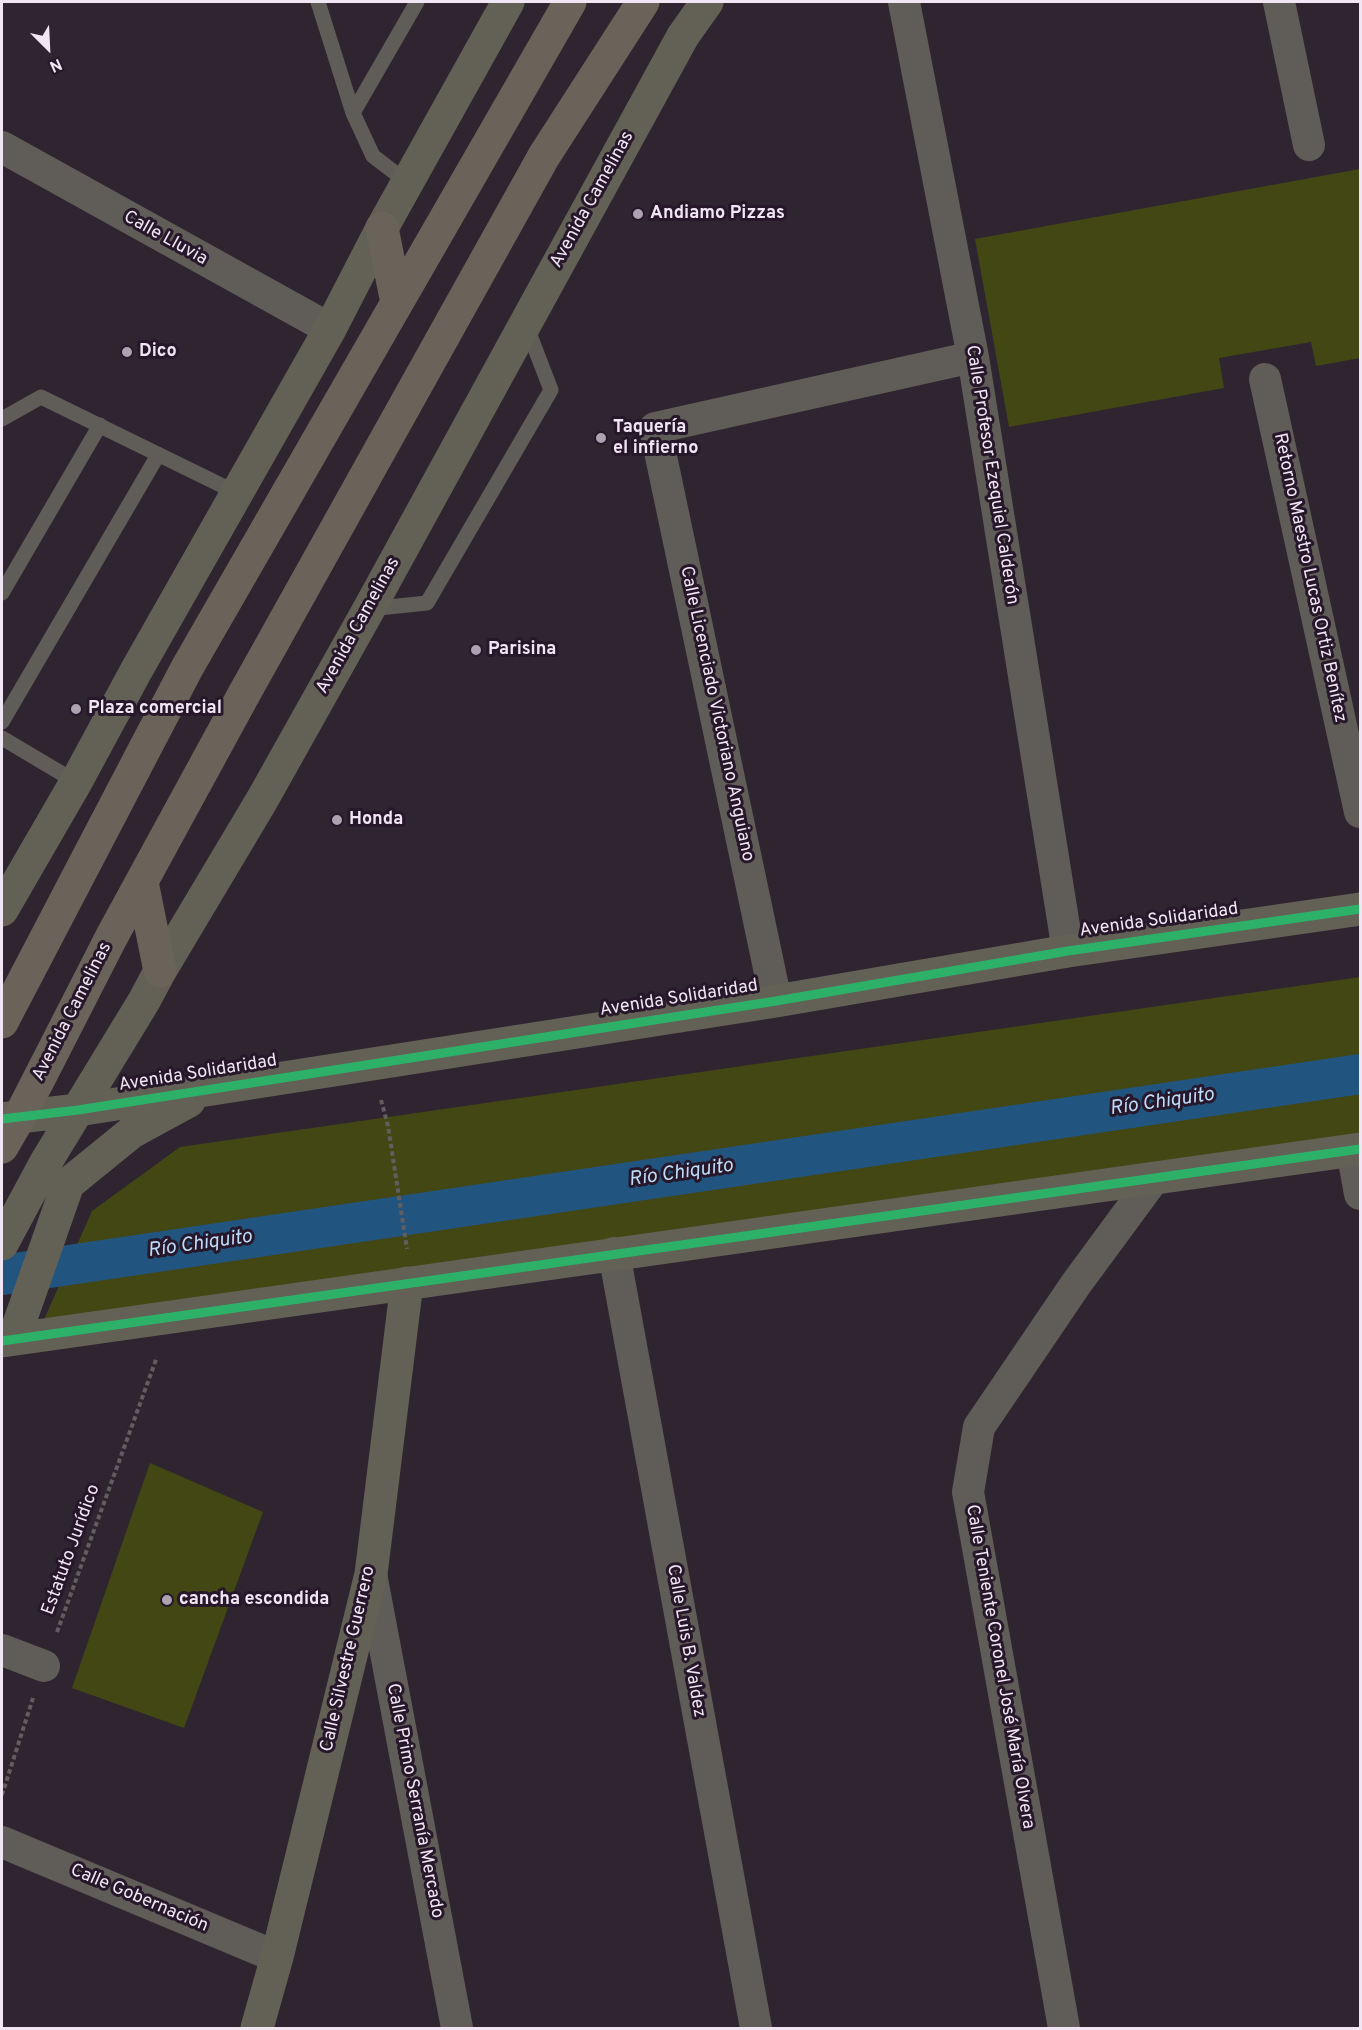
<!DOCTYPE html>
<meta charset="utf-8">
<style>
body{margin:0}
#map{position:relative;width:1362px;height:2030px;overflow:hidden;background:#2e2530;font-family:Overpass,sans-serif}
canvas{display:block}
.frame{position:absolute;inset:0;border:3px solid #f1e6f3;pointer-events:none}
.north{position:absolute;left:18px;top:18px;width:60px;height:60px;-webkit-text-stroke:4px #27172a;paint-order:stroke;rotate:156deg;font-size:16px;font-weight:700;line-height:24px;text-align:center;color:#f1e6f3}
.north::after{content:'';display:block;margin:auto;width:21px;height:27px;background:#f1e6f3;clip-path:polygon(50% 0,100% 100%,50% 72%,0 100%)}
</style>
<div id="map">
<canvas width="1362" height="2030"></canvas>
<div class="frame"></div>
<div class="north">N</div>
</div>
<script>
const ctx = document.querySelector('canvas').getContext('2d');
ctx.lineJoin = 'round';
function fill(path, color) { ctx.fillStyle = color; ctx.fill(path, 'evenodd'); }
const shape = rows => new Path2D(rows.map(r => 'M' + r).join(''));
function stroke(path, color, width, dash) { ctx.strokeStyle = color; ctx.lineWidth = width; ctx.lineCap = dash ? 'butt' : 'round'; ctx.setLineDash(dash || []); ctx.stroke(path); }
function write(font, color, halo, rows, align = 'center') {
  ctx.font = font + ' Overpass,sans-serif'; ctx.lineWidth = 6; ctx.setLineDash([]); ctx.textBaseline = 'middle'; ctx.strokeStyle = halo; ctx.fillStyle = color; for (const [text, x, y, turn = 0] of rows) {
    ctx.save(); ctx.translate(x, y); ctx.rotate((+turn || 0) * Math.PI / 180); ctx.textAlign = isNaN(turn) ? turn : align; if (halo) ctx.strokeText(text, 0, 0); ctx.fillText(text, 0, 0); ctx.restore();
  }
}
fill(shape([
 [1360,169,1360,358,1316,366,1311,342,1219,358,1224,388,1009,427,975,239],
 [1360,977,1360,1155,35,1340,92,1211,180,1147],
 [150,1463,263,1512,184,1728,72,1688]
]), '#434713');
stroke(shape([
 [2,1275,1360,1074]
]), '#215580', 40);
stroke(shape([
 [381,1100,388,1126,407,1249],
 [57,1632,157,1357],
 [2,1795,33,1698]
]), '#625d5e', 4, [4.5, 3]);
stroke(shape([
 [318,2,353,113,373,156,407,182],
 [353,113,417,2],
 [2,419,41,397,229,489,236,495],
 [2,593,100,425],
 [369,609,427,603,551,390,526,325],
 [2,722,158,455],
 [2,738,76,782]
]), '#605c57', 15);
stroke(shape([
 [904,2,973,357,1068,951],
 [1279,2,1309,145],
 [2,147,330,329],
 [1265,379,1360,812],
 [776,1001,655,428,973,357],
 [1352,1150,1360,1194],
 [614,1253,756,2028],
 [371,1574,457,2028],
 [2,1650,44,1666],
 [2,1842,277,1957],
 [1064,2028,968,1492,979,1427,1076,1284,1154,1178]
]), '#605c57', 32);
stroke(shape([
 [2,910,76,782,136,671,330,329,382,228,508,2],
 [2,1119,78,1110,776,1001,1068,951,1360,909],
 [2,1244,46,1162,144,1001,160,971,262,800,369,609,683,36,707,2],
 [14,1338,68,1184,132,1132,189,1101],
 [2,1341,1360,1149],
 [257,2028,277,1957,371,1574,407,1283]
]), '#636056', 33);
stroke(shape([
 [382,228,397,303],
 [142,882,160,971],
 [2,1022,187,668,570,2],
 [2,1147,20,1116,112,936,244,694,544,156,643,2]
]), '#69635a', 33);
stroke(shape([
 [2,1119,78,1110,776,1001,1068,951,1360,909],
 [2,1341,1360,1149]
]), '#2db169', 9);
for (const [x, y, r, color] of [
 [638,214,6,"#ada2af"],
 [127,352,6,"#ada2af"],
 [601,438,6,"#ada2af"],
 [476,650,6,"#ada2af"],
 [76,709,6,"#ada2af"],
 [337,820,6,"#ada2af"],
 [167,1600,6,"#ada2af"]
]) { const dot = new Path2D(); dot.arc(x, y, r, 0, 2 * Math.PI); ctx.fillStyle = color; ctx.fill(dot); stroke(dot, '#27172a', 2); }
write('18px', '#f1e6f3', '#27172a', [
 ["Avenida Camelinas",593,200,-61],
 ["Calle Lluvia",165,239,29],
 ["Calle Profesor Ezequiel Calderón",991,475,81],
 ["Retorno Maestro Lucas Ortiz Benítez",1309,578,78],
 ["Avenida Camelinas",359,626,-61],
 ["Calle Licenciado Victoriano Anguiano",716,714,78],
 ["Avenida Solidaridad",1159,921,-8],
 ["Avenida Solidaridad",679,999,-9],
 ["Avenida Camelinas",73,1012,-63],
 ["Avenida Solidaridad",198,1074,-9],
 ["Estatuto Jurídico",72,1550,-70],
 ["Calle Luis B. Valdez",685,1641,80],
 ["Calle Silvestre Guerrero",349,1659,-77],
 ["Calle Teniente Coronel José María Olvera",999,1667,80],
 ["Calle Primo Serranía Mercado",414,1801,79],
 ["Calle Gobernación",139,1899,23]
]);
write('bold 18px', '#f1e6f3', '#27172a', [
 ["Andiamo Pizzas",650,214],
 ["Dico",139,352],
 ["Taquería",613,428],
 ["el infierno",613,449],
 ["Parisina",488,650],
 ["Plaza comercial",88,709],
 ["Honda",349,820],
 ["cancha escondida",179,1600]
], 'left');
write('italic 20px', '#bedcf8', '#27172a', [
 ["Río Chiquito",1162,1103,-8],
 ["Río Chiquito",681,1174,-8],
 ["Río Chiquito",200,1245,-8]
]);
</script>
